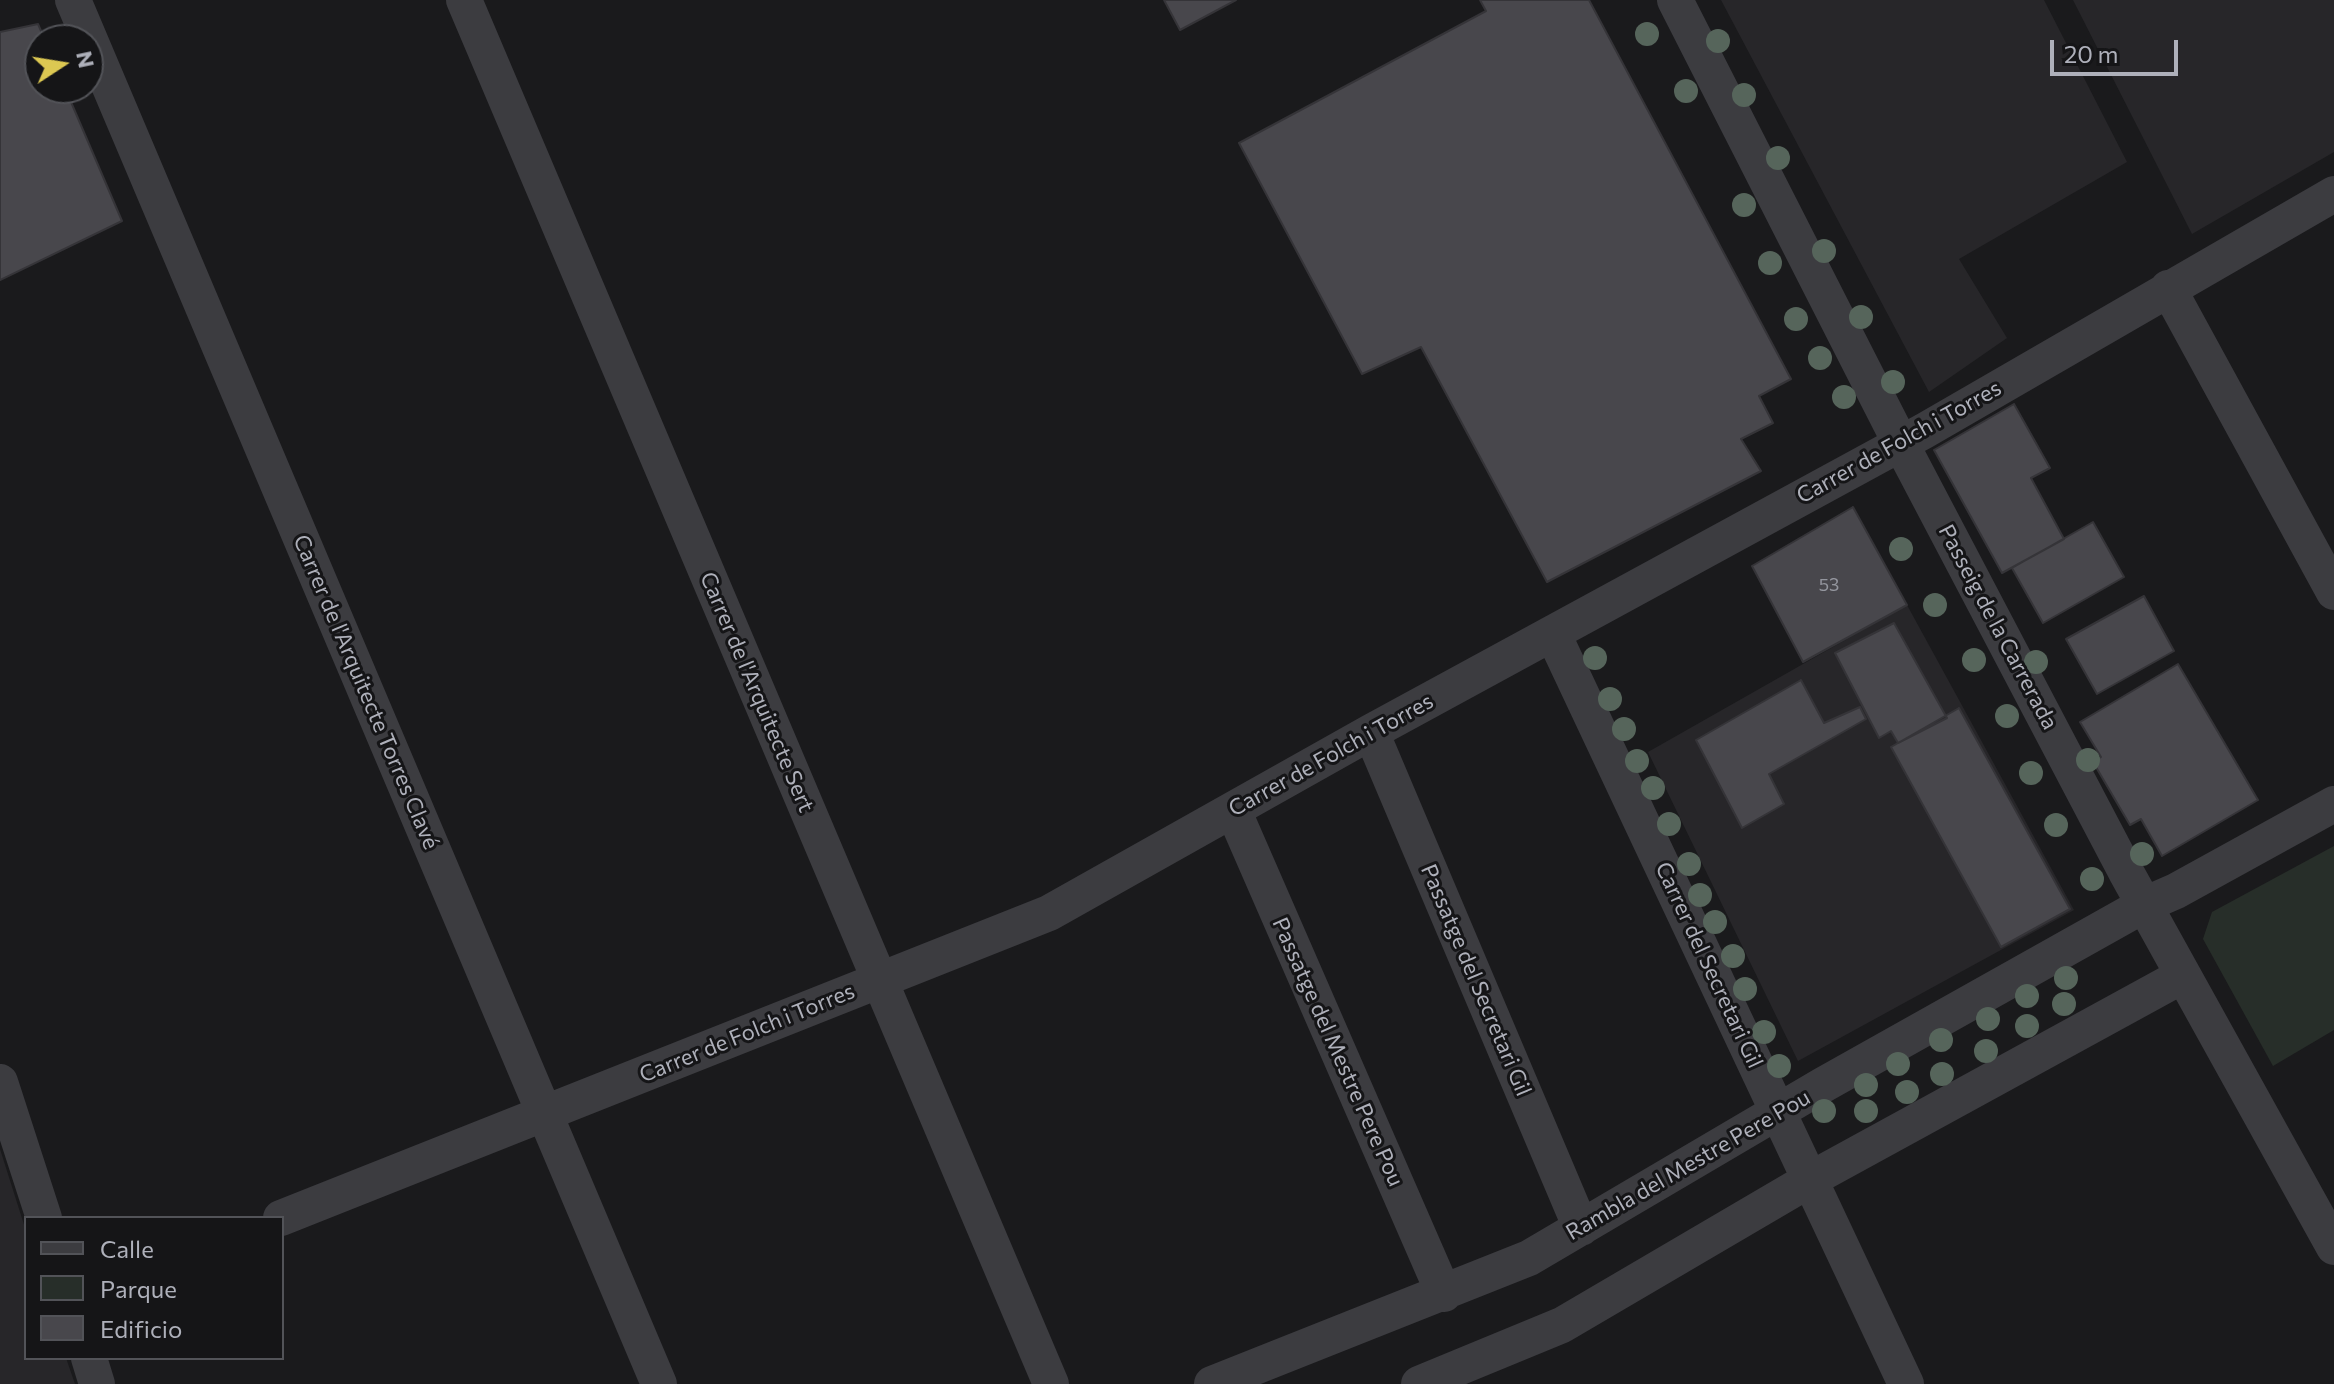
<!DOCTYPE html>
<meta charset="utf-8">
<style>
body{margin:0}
#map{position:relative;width:2334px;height:1384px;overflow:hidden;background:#1a1a1c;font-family:Commissioner,sans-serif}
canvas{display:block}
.legend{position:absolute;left:24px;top:1216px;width:260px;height:144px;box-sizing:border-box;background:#151517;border:2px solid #525358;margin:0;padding:10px 14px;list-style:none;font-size:24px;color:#aeb0ba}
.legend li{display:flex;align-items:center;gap:16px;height:40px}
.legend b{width:40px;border:2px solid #525358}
.north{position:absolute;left:24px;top:24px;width:80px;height:80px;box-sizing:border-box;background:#151517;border:2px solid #525358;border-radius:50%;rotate:78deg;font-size:22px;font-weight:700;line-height:32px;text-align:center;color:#aeb0ba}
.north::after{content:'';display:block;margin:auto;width:28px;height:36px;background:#dcc852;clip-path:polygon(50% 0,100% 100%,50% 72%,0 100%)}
.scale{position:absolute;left:2050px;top:40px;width:128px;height:36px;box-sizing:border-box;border:4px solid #aeb0ba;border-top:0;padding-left:10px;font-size:24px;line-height:28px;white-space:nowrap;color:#aeb0ba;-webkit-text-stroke:6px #151517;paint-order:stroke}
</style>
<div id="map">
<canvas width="2334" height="1384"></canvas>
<ul class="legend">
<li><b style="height:10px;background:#3c3c40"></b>Calle</li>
<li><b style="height:22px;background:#272e29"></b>Parque</li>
<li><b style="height:22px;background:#48474c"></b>Edificio</li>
</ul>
<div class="north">N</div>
<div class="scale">20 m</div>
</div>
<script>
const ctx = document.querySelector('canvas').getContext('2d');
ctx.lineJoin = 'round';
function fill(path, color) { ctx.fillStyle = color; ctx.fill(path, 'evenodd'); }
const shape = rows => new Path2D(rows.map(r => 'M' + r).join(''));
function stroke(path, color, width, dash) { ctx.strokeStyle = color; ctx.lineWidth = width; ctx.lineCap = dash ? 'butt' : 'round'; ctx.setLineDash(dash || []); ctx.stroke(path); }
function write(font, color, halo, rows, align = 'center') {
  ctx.font = font + ' Commissioner,sans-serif'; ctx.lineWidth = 6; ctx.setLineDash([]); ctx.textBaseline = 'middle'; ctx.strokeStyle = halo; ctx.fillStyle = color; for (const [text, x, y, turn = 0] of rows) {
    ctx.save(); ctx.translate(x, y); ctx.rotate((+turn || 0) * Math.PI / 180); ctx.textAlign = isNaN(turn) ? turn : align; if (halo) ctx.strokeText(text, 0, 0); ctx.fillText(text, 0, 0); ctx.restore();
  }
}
fill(shape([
 [1721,0,2044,0,2127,162,1959,259,2007,338,1929,392],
 [2073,0,2334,0,2334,152,2192,234],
 [1907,605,2074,910,1798,1061,1648,752],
 [0,1149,26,1231,26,1358,66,1358,75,1384,0,1384]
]), '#272629');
fill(shape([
 [2334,846,2334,1030,2273,1066,2203,939,2212,912]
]), '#272e29');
const building = shape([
 [1164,0,1236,0,1180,30,1164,0],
 [1480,0,1589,0,1791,379,1759,396,1773,423,1741,439,1761,471,1547,582,1421,347,1362,374,1239,143,1486,11,1480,0],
 [38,24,45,40,40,40,40,88,65,88,122,221,0,280,0,32,38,24],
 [2014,404,2050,468,2031,478,2064,539,2002,573,1934,450,2014,404],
 [1853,507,1907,605,1803,662,1752,566,1853,507],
 [2093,522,2124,577,2043,623,2012,568,2093,522],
 [2144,596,2174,651,2097,694,2066,639,2144,596],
 [1894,623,1947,718,1898,743,1891,731,1879,738,1835,653,1894,623],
 [2178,664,2258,800,2162,856,2141,819,2130,825,2093,762,2101,757,2080,722,2178,664],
 [1801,680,1824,723,1860,707,1866,719,1769,774,1784,804,1742,828,1696,740,1801,680],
 [1959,708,2070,909,2001,947,1891,747,1959,708]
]);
fill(building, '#48474c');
stroke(building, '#353438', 2);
stroke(shape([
 [73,0,659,1384],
 [464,0,1051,1384],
 [1675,0,1900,442,2126,872,2334,1247],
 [2168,288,2334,592],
 [1553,634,1906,1384],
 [1371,732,1581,1228],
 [1233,810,1444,1294],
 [0,1082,44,1218],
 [281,1218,1049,913,1371,732,1924,431,2334,194],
 [89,1358,97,1384],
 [1212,1384,1529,1258,1823,1085,2144,905,2176,891,2334,804],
 [1419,1384,1562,1325,1811,1179,2182,976]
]), '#3c3c40', 36);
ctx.fillStyle = '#56655b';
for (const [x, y] of [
 [1647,34],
 [1718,41],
 [1686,91],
 [1744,95],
 [1778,158],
 [1744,205],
 [1824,251],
 [1770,263],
 [1861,317],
 [1796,319],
 [1820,358],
 [1893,382],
 [1844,397],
 [1901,549],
 [1935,605],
 [1595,658],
 [1974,660],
 [2036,662],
 [1610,699],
 [2007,716],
 [1624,729],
 [2088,760],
 [1637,761],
 [2031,773],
 [1653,788],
 [1669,824],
 [2056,825],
 [2142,854],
 [1689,864],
 [2092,879],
 [1700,895],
 [1715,922],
 [1733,956],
 [2066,978],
 [1745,989],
 [2027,996],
 [2064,1004],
 [1988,1019],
 [2027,1026],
 [1764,1032],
 [1941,1040],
 [1986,1051],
 [1898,1064],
 [1779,1066],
 [1942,1074],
 [1866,1085],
 [1907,1092],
 [1824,1111],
 [1866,1111]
]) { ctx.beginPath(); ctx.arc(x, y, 12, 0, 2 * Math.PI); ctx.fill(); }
write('18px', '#94969e', null, [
 ["53",1829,585]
]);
write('22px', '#aeb0ba', '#151517', [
 ["Carrer de Folch i Torres",1899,442,-29],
 ["Passeig de la Carrerada",1998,627,62],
 ["Carrer de l'Arquitecte Torres Clavé",366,692,67],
 ["Carrer de l'Arquitecte Sert",757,692,67],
 ["Carrer de Folch i Torres",1331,755,-29],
 ["Carrer del Secretari Gil",1709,965,65],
 ["Passatge del Secretari Gil",1476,980,67],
 ["Carrer de Folch i Torres",747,1033,-22],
 ["Passatge del Mestre Pere Pou",1338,1052,66],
 ["Rambla del Mestre Pere Pou",1688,1165,-30]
]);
</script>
